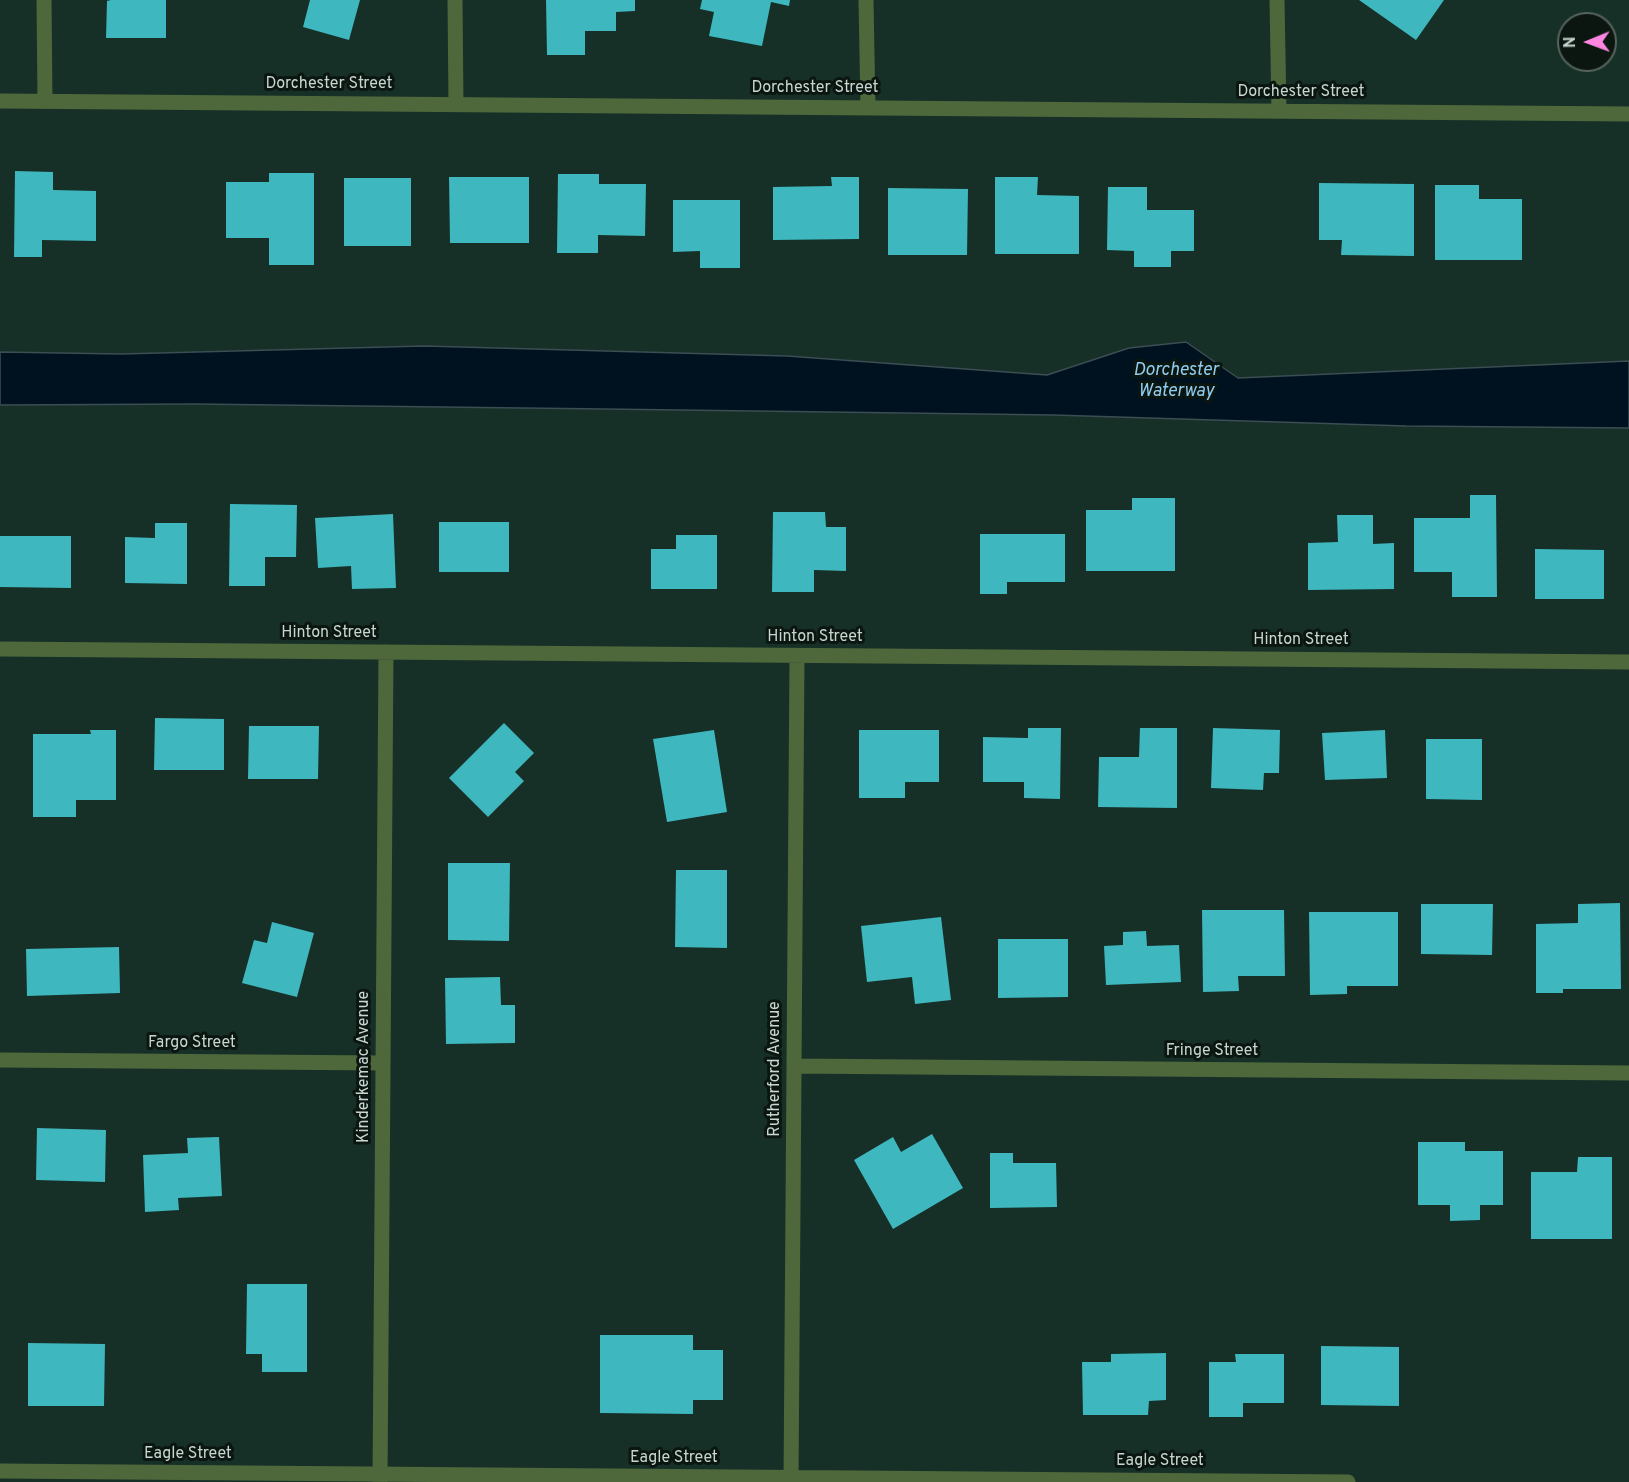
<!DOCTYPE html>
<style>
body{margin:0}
#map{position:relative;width:1629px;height:1482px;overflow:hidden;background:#163027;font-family:Overpass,sans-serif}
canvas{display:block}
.north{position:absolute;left:1557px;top:12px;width:60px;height:60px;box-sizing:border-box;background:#0b1611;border:2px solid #56635d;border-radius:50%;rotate:269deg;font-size:16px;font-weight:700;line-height:24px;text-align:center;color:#c7d6d0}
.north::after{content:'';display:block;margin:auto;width:21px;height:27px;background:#fe86e1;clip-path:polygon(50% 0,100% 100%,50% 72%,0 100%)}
</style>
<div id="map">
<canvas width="1629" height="1482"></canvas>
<div class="north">N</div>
</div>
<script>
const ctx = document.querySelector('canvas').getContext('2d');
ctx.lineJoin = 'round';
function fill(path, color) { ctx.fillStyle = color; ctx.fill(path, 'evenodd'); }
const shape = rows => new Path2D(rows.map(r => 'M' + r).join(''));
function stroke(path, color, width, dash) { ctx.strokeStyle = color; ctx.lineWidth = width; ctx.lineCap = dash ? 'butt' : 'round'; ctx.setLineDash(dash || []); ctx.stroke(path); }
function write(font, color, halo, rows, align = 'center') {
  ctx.font = font + ' Overpass,sans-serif'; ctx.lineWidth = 6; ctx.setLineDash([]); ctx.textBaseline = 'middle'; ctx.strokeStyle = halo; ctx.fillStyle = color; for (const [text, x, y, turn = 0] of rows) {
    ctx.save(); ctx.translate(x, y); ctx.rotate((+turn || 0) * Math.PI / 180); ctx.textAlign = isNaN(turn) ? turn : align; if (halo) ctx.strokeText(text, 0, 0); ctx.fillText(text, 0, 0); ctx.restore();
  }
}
const water = shape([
 [1186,342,1238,378,1629,361,1629,428,1406,426,1053,415,605,409,196,404,0,405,0,352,121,354,424,346,787,356,1047,375,1129,348,1186,342]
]);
fill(water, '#00121f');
stroke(water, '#3c4d54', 1.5);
fill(shape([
 [111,0,166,0,166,38,106,38,107,1],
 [310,0,360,0,349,40,303,27],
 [546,0,635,0,635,11,616,12,616,31,585,31,585,55,547,55],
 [702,0,790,0,789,6,771,2,762,46,709,36,714,12,700,9],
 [1359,0,1444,0,1416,40],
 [15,171,53,172,53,190,96,191,96,241,42,240,42,257,14,257],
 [269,173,314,173,314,265,269,265,269,238,226,238,226,182,269,182],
 [558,174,599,174,599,184,646,184,645,236,598,235,598,253,557,253],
 [449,177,529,177,529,243,450,243],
 [831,177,859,177,859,239,773,240,773,187,832,186],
 [995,177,1038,177,1037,195,1079,196,1079,254,995,254],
 [344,178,411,178,411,246,344,246],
 [1319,183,1414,184,1414,256,1341,255,1342,240,1319,240],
 [1435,185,1479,185,1479,199,1522,199,1522,260,1435,260],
 [1108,187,1147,187,1147,210,1194,210,1194,251,1171,251,1171,267,1134,267,1134,251,1107,250],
 [888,188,968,189,967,255,888,255],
 [673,200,740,200,740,268,700,268,700,251,673,252],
 [1470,495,1496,495,1497,597,1452,597,1452,572,1414,572,1414,518,1470,518],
 [1132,498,1175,498,1175,571,1086,571,1086,510,1132,510],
 [230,504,297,505,296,557,265,557,265,586,229,586],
 [773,512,825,512,826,527,846,527,846,571,814,570,814,592,772,592],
 [393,514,396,588,352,589,351,566,318,568,315,518],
 [1337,515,1373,515,1373,544,1394,543,1394,589,1308,590,1308,543,1338,542],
 [439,522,509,522,509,572,439,572],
 [155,523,187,523,187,584,125,583,125,537,155,538],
 [980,534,1065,534,1065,582,1007,582,1007,594,980,594],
 [676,535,717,535,717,589,651,589,651,549,676,549],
 [0,536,71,536,71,588,0,587],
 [1535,549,1604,550,1604,599,1535,599],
 [155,718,224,719,224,770,154,770],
 [504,723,534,753,515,772,524,781,488,817,449,778],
 [249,726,319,726,318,779,248,779],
 [1028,728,1061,728,1060,799,1024,798,1024,782,983,782,983,737,1028,738],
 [1140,728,1177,728,1177,808,1098,807,1099,757,1139,757],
 [1213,728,1280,730,1279,773,1264,773,1263,790,1211,788],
 [90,730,116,730,116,800,76,800,76,817,33,817,33,734,91,734],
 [714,730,727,812,667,822,653,739],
 [859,730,939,730,939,782,905,782,905,798,859,798],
 [1385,730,1387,778,1325,780,1322,733],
 [1426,739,1482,739,1482,800,1426,799],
 [448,863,510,863,509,941,448,940],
 [676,870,727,870,727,948,675,947],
 [1620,903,1621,989,1563,989,1563,993,1536,993,1536,924,1578,923,1578,904],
 [1421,904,1493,904,1492,955,1421,954],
 [1202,910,1284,910,1285,976,1238,976,1239,991,1203,992],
 [1309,912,1398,912,1398,986,1347,986,1347,994,1310,995],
 [941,917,951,1000,915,1004,912,977,867,982,861,926],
 [272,922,314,933,297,997,242,983,254,940,267,943],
 [1146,931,1147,946,1179,945,1181,982,1106,985,1104,946,1123,945,1123,932],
 [998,939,1068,939,1068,997,998,998],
 [119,947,120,993,27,996,26,949],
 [500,977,501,1005,515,1005,515,1043,446,1044,445,978],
 [37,1128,106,1130,105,1182,36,1180],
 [932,1134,963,1188,893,1229,854,1160,893,1137,901,1152],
 [219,1137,222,1196,178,1198,179,1210,145,1212,143,1155,188,1153,187,1138],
 [1418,1142,1465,1142,1465,1151,1503,1151,1503,1205,1480,1205,1480,1220,1450,1221,1450,1205,1418,1205],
 [990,1153,1013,1153,1013,1163,1056,1163,1057,1207,990,1208],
 [1578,1157,1612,1157,1612,1239,1531,1239,1531,1172,1577,1172],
 [247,1284,307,1284,307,1372,262,1372,262,1354,246,1354],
 [600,1335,693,1335,693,1350,723,1350,723,1400,693,1400,693,1414,600,1413],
 [28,1343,105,1344,104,1406,28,1406],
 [1321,1346,1399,1347,1399,1406,1321,1405],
 [1166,1353,1166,1400,1149,1401,1148,1415,1083,1415,1082,1362,1111,1362,1111,1354],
 [1235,1354,1284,1354,1284,1403,1243,1403,1243,1417,1209,1417,1209,1362,1236,1362]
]), '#3eb7bf');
stroke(shape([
 [44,0,45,101],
 [455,0,456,104],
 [866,0,868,108],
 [1277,0,1279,111],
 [0,101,1629,114],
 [0,649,1629,662],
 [0,1060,383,1063],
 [794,1066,1629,1073],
 [0,1471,1348,1482],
 [380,1482,386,652],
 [791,1482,797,656]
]), '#4e683c', 15);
write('16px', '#c7d6d0', '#0b1611', [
 ["Dorchester Street",329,85],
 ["Dorchester Street",815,89],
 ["Dorchester Street",1301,93],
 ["Hinton Street",329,634],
 ["Hinton Street",815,638],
 ["Hinton Street",1301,641],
 ["Fargo Street",192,1044],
 ["Fringe Street",1212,1052],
 ["Kinderkemac Avenue",365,1067,-90],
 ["Rutherford Avenue",776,1069,-90],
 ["Eagle Street",188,1455],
 ["Eagle Street",674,1459],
 ["Eagle Street",1160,1462]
]);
write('italic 18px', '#90cdf1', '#0b1611', [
 ["Dorchester",1176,371],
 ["Waterway",1176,392]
]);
</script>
